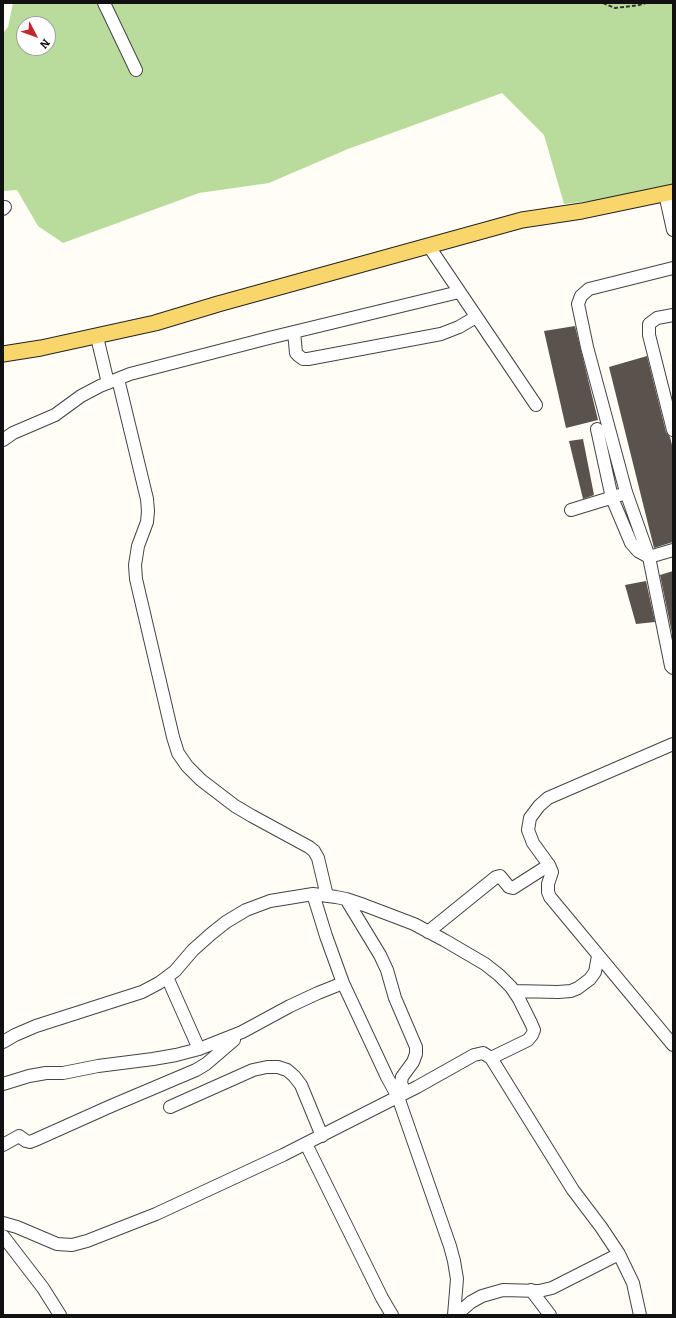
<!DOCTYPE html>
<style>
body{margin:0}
#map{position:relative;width:676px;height:1318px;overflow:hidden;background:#fffdf5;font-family:Bitter,serif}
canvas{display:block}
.frame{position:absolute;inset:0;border:4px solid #111;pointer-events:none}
.north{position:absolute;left:16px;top:16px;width:40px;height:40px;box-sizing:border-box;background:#fff;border:1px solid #a0a0a0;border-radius:50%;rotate:131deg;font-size:11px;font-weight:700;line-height:16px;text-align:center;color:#111}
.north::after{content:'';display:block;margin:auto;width:14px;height:18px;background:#c4262e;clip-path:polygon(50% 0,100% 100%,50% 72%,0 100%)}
</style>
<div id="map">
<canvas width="676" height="1318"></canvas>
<div class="frame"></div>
<div class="north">N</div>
</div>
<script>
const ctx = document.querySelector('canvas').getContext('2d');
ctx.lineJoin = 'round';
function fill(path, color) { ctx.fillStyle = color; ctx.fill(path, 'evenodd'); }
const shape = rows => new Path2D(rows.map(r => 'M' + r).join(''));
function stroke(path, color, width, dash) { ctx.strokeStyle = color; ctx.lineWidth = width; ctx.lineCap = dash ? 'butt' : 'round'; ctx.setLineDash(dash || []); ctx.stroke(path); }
fill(shape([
 [13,3,673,3,673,187,656,193,564,204,544,135,502,93,348,149,269,183,199,193,63,243,38,226,17,190,3,191,3,33,8,27],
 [24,24,48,24,48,48,24,48]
]), '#b9dc9c');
fill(shape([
 [575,326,598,420,566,428,544,331],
 [647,356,666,432,670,437,673,449,673,542,654,548,609,367],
 [583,439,594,495,583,499,569,441],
 [673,571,673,638,660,575],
 [646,581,655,622,636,624,625,585]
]), '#5a524d');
const minor = shape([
 [104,3,136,70],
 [665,194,673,230],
 [3,209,5,207],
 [428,245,536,405],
 [673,268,589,289,581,296,578,304,587,347,626,492,649,557,671,666,673,668],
 [673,315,657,318,649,324,649,335,673,430],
 [294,332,296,353,299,356,303,359,308,359,441,334,459,327,476,317],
 [97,337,108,383],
 [118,379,147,499,148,511,147,522,138,546,135,565,136,579,173,737,178,753,187,766,201,780,235,806,252,816,309,847,314,851,318,858,327,896],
 [597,429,612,498,631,543,638,551,649,557,673,550],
 [3,440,13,433,55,415,81,396,100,386,130,374,269,338,459,292],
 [571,510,620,495],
 [673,744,548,798,539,806,530,818,528,830,533,843,549,865,552,872,548,884,548,892,550,897,673,1045],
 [313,894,326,936,343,983,387,1077,398,1097,450,1246,454,1261,457,1279,454,1315],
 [346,899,380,955,387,970,395,998,416,1047,416,1054,413,1062,402,1077,401,1083,405,1093],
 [428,932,496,877,500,876,509,887,513,888,549,865],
 [167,977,199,1049],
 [514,991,558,992,571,991,578,988,590,979,595,972,598,956],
 [3,1042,15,1035,36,1026,142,992,159,983,175,971,193,950,211,934,226,922,246,910,270,901,313,894,336,897,346,899,364,905,414,924,444,940,485,964,499,975,511,987,519,999,531,1023,534,1030,532,1035,528,1040,491,1058],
 [3,1084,29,1076,46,1073,63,1073,98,1066,153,1059,176,1055,199,1049,242,1032,290,1006,318,993,343,983],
 [170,1107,253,1070,267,1067,278,1067,287,1070,294,1076,301,1085,322,1136],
 [306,1144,382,1298,392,1315],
 [3,1145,19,1136,26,1141,30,1142,35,1140,111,1106,196,1070,206,1064,234,1040],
 [3,1223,17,1227,57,1244,72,1245,87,1241,156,1214,283,1155,417,1087,474,1055,483,1053,491,1058,573,1190,601,1227,619,1254,633,1283,640,1315],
 [3,1236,43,1288,60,1315],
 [531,1290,550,1315],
 [456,1315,471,1302,482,1296,503,1290,539,1291,552,1288,619,1254]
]);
const major = shape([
 [3,354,41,348,155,323,218,304,522,220,582,211,673,192]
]);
stroke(minor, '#444', 14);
stroke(major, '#222', 17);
stroke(shape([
 [603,3,615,8,639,5,646,3]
]), '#333', 2, [4, 2]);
stroke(minor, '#fff', 12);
stroke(major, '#f9d66b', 15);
</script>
